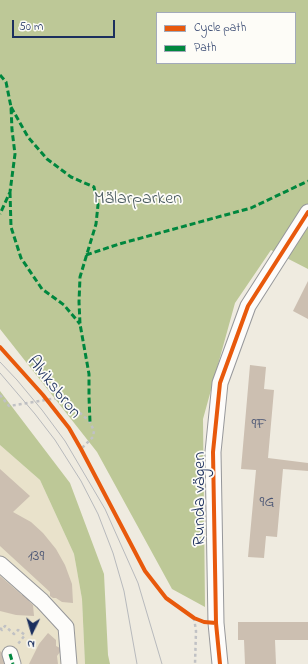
<!DOCTYPE html>
<meta charset="utf-8">
<style>
body{margin:0}
#map{position:relative;width:308px;height:664px;overflow:hidden;background:#efebe0;font-family:"Indie Flower",sans-serif}
canvas{display:block}
.legend{position:absolute;left:156px;top:12px;width:140px;height:52px;box-sizing:border-box;background:#fdfcf7;border:1px solid #a3aaba;margin:0;padding:5px 7px;list-style:none;font-size:12px;color:#1b2f5e}
.legend li{display:flex;align-items:center;gap:8px;height:20px}
.legend b{width:20px;border:1px solid #a3aaba}
.north{position:absolute;left:12px;top:612px;width:40px;height:40px;-webkit-text-stroke:3px #fdfcf7;paint-order:stroke;rotate:185deg;font-size:11px;font-weight:700;line-height:16px;text-align:center;color:#1b2f5e}
.north::after{content:'';display:block;margin:auto;width:14px;height:18px;background:#1b2f5e;clip-path:polygon(50% 0,100% 100%,50% 72%,0 100%)}
.scale{position:absolute;left:12px;top:20px;width:103px;height:18px;box-sizing:border-box;border:2px solid #1b2f5e;border-top:0;padding-left:5px;font-size:12px;line-height:14px;white-space:nowrap;color:#1b2f5e;-webkit-text-stroke:3px #fdfcf7;paint-order:stroke}
</style>
<div id="map">
<canvas width="308" height="664"></canvas>
<ul class="legend">
<li><b style="height:5px;background:#e8590c"></b>Cycle path</li>
<li><b style="height:5px;background:#00873e"></b>Path</li>
</ul>
<div class="north">N</div>
<div class="scale">50 m</div>
</div>
<script>
const ctx = document.querySelector('canvas').getContext('2d');
ctx.lineJoin = 'round';
function fill(path, color) { ctx.fillStyle = color; ctx.fill(path, 'evenodd'); }
const shape = rows => new Path2D(rows.map(r => 'M' + r).join(''));
function stroke(path, color, width, dash) { ctx.strokeStyle = color; ctx.lineWidth = width; ctx.lineCap = dash ? 'butt' : 'round'; ctx.setLineDash(dash || []); ctx.stroke(path); }
function write(font, color, halo, rows, align = 'center') {
  ctx.font = font + ' "Indie Flower",sans-serif'; ctx.lineWidth = 3.5; ctx.setLineDash([]); ctx.textBaseline = 'middle'; ctx.strokeStyle = halo; ctx.fillStyle = color; for (const [text, x, y, turn = 0] of rows) {
    ctx.save(); ctx.translate(x, y); ctx.rotate((+turn || 0) * Math.PI / 180); ctx.textAlign = isNaN(turn) ? turn : align; if (halo) ctx.strokeText(text, 0, 0); ctx.fillText(text, 0, 0); ctx.restore();
  }
}
fill(shape([
 [0,445,40,480,74,554,82,599,85,664,0,664]
]), '#e9e2cb');
fill(shape([
 [0,0,308,0,308,269,271,250,235,303,203,419,205,607,172,589,97,452,0,329],
 [157,13,295,13,295,63,157,63],
 [0,391,70,483,104,574,108,655,110,664,85,664,82,599,74,554,40,480,0,445]
]), '#bdc897');
fill(shape([
 [308,281,308,319,293,311],
 [250,365,266,367,264,389,274,390,268,458,308,463,308,471,283,469,277,537,266,536,264,558,248,557,256,470,241,469],
 [0,469,30,496,13,512,31,522,43,533,56,549,65,565,72,584,73,603,62,602,56,598,53,598,50,596,50,592,0,546],
 [0,576,22,595,26,595,28,598,29,601,33,605,34,616,16,615,0,611],
 [238,622,308,622,308,640,275,640,276,664,245,664,244,640,238,640],
 [48,633,56,640,56,646,60,648,60,652,57,656,58,664,29,664,39,644],
 [0,651,9,659,5,664,0,664]
]), '#ccbfb1');
const minor = shape([
 [0,564,42,601,66,627,69,664],
 [10,654,13,664],
 [220,664,216,623,213,452,220,383,248,306,308,212]
]);
stroke(minor, '#96979a', 17);
stroke(shape([
 [0,395,9,406,58,398,80,413,90,422,94,431,93,437,81,449],
 [194,618,196,631,195,664],
 [0,628,2,630,5,626,14,634,18,630,25,635,18,644]
]), '#c0c1c4', 2.5, [3, 3]);
stroke(minor, '#fdfcfa', 15);
stroke(shape([
 [0,362,17,380,42,410,65,441,105,509,138,583,162,664],
 [0,373,35,414,55,440,81,481,98,514,113,553,124,591,137,664]
]), '#b7b9bc', 1);
stroke(shape([
 [0,75,6,82,11,107,12,130,15,154,10,192,0,214],
 [11,107,28,137,47,159,71,177,94,187,98,205,96,224,80,277,79,302,80,324,89,374,89,397,90,422],
 [10,192,11,227,21,258,42,289,64,305,80,324],
 [86,255,119,244,251,208,308,181],
 [10,654,13,664]
]), '#00873e', 3, [6, 3]);
stroke(shape([
 [0,347,43,395,69,428,81,449,145,571,166,598,194,618,204,622,216,623],
 [220,664,216,623,213,452,220,383,248,306,308,212]
]), '#e8590c', 4);
write('16px', '#475373', null, [
 ["9F",259,425],
 ["9G",267,503],
 ["139",36,557]
]);
write('18px', '#4b5c61', '#fdfcf7', [
 ["Mälarparken",138,200]
]);
write('18px', '#1b2f5e', '#fdfcf7', [
 ["Alviksbron",53,388,51],
 ["Runda vägen",201,499,-90]
]);
</script>
